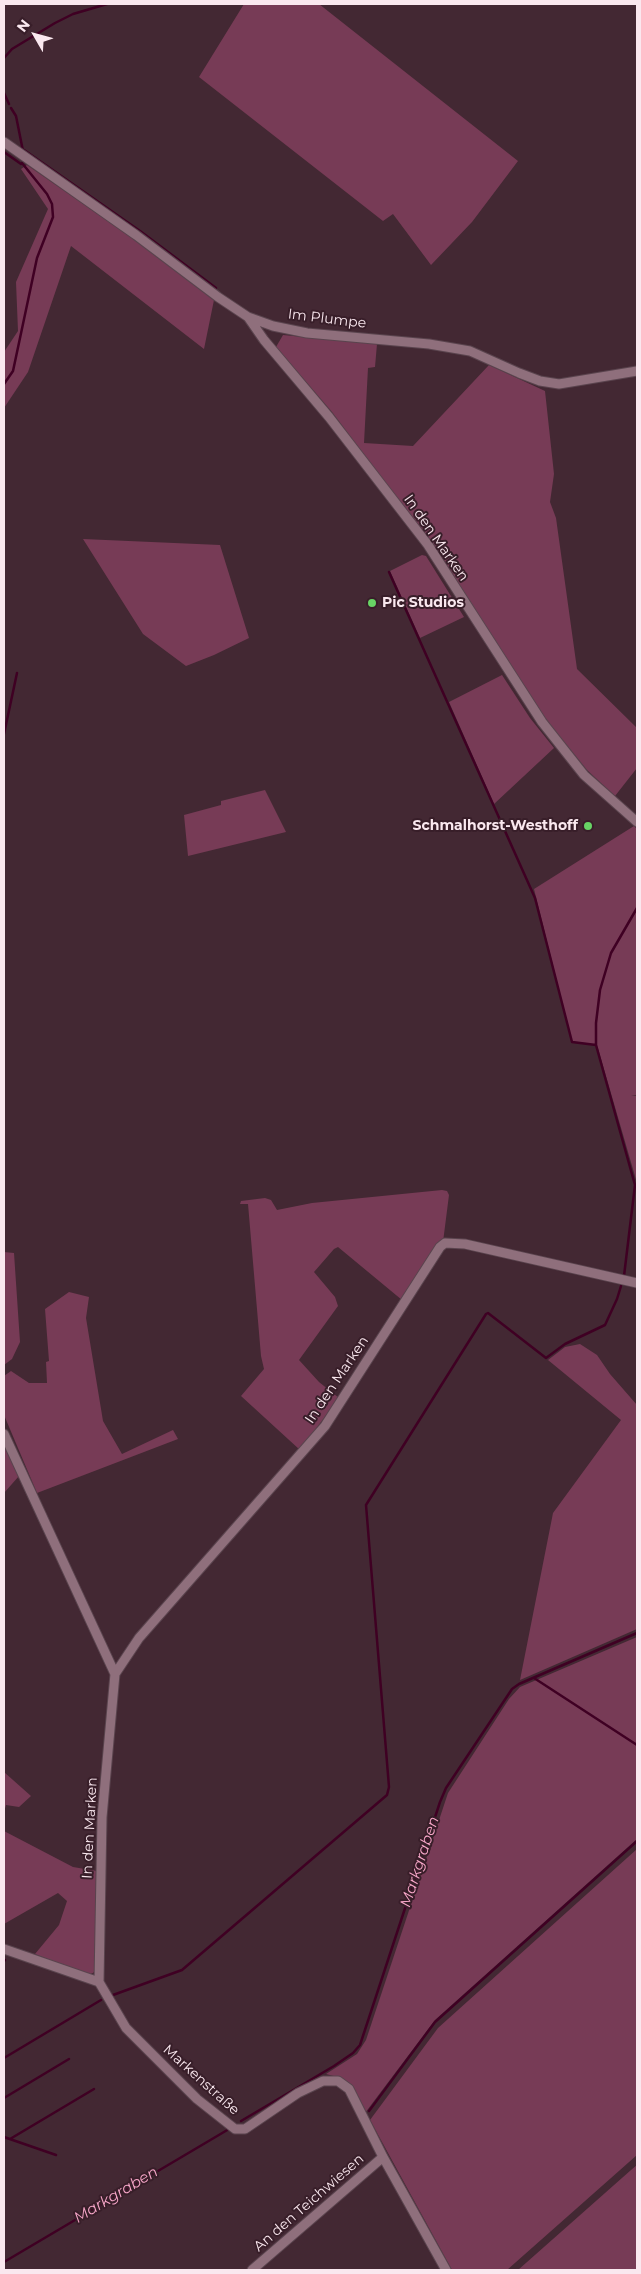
<!DOCTYPE html>
<meta charset="utf-8">
<style>
body{margin:0}
#map{position:relative;width:641px;height:2274px;overflow:hidden;background:#432833;font-family:Montserrat,sans-serif}
canvas{display:block}
.frame{position:absolute;inset:0;border:5px solid #fae8ef;pointer-events:none}
.north{position:absolute;left:10px;top:10px;width:50px;height:50px;-webkit-text-stroke:4px #381e29;paint-order:stroke;rotate:308deg;font-size:14px;font-weight:700;line-height:20px;text-align:center;color:#fae8ef}
.north::after{content:'';display:block;margin:auto;width:18px;height:22px;background:#fae8ef;clip-path:polygon(50% 0,100% 100%,50% 72%,0 100%)}
</style>
<div id="map">
<canvas width="641" height="2274"></canvas>
<div class="frame"></div>
<div class="north">N</div>
</div>
<script>
const ctx = document.querySelector('canvas').getContext('2d');
ctx.lineJoin = 'round';
function fill(path, color) { ctx.fillStyle = color; ctx.fill(path, 'evenodd'); }
const shape = rows => new Path2D(rows.map(r => 'M' + r).join(''));
function stroke(path, color, width, dash) { ctx.strokeStyle = color; ctx.lineWidth = width; ctx.lineCap = dash ? 'butt' : 'round'; ctx.setLineDash(dash || []); ctx.stroke(path); }
function write(font, color, halo, rows, align = 'center') {
  ctx.font = font + ' Montserrat,sans-serif'; ctx.lineWidth = 4; ctx.setLineDash([]); ctx.textBaseline = 'middle'; ctx.strokeStyle = halo; ctx.fillStyle = color; for (const [text, x, y, turn = 0] of rows) {
    ctx.save(); ctx.translate(x, y); ctx.rotate((+turn || 0) * Math.PI / 180); ctx.textAlign = isNaN(turn) ? turn : align; if (halo) ctx.strokeText(text, 0, 0); ctx.fillText(text, 0, 0); ctx.restore();
  }
}
fill(shape([
 [244,4,319,4,518,161,472,222,431,265,393,214,383,221,199,77],
 [27,165,134,239,214,300,204,349,71,246,28,372,4,408,4,352,18,331,16,282,48,209,21,169],
 [283,335,377,344,375,367,368,368,364,443,413,446,489,365,545,391,554,474,550,502,556,518,577,669,637,728,637,768,615,796,587,770,547,721,430,543,332,412,276,347],
 [83,539,220,545,249,638,214,655,186,666,143,634],
 [422,555,426,556,464,617,420,638,390,571],
 [502,675,530,718,554,748,494,804,449,702],
 [265,790,286,832,188,856,184,815,221,805,221,801],
 [634,826,637,829,637,1095,631,1096,637,1096,637,1183,597,1045,572,1042,534,889],
 [442,1190,447,1191,449,1195,443,1242,434,1248,402,1300,338,1247,334,1249,314,1272,335,1297,338,1306,299,1360,319,1382,339,1398,300,1450,241,1396,264,1369,261,1356,248,1204,240,1204,241,1201,265,1198,271,1200,277,1210,312,1203],
 [4,1252,14,1253,20,1342,12,1359,4,1365],
 [69,1292,89,1297,86,1318,103,1421,122,1454,173,1430,178,1439,37,1493,4,1415,4,1376,11,1371,29,1383,47,1383,46,1362,49,1361,45,1309],
 [580,1344,597,1355,610,1374,637,1405,637,1629,520,1680,553,1513,621,1420,548,1360,565,1347],
 [4,1442,19,1476,4,1493],
 [637,1637,637,1839,435,2020,365,2113,341,2078,326,2074,357,2054,366,2040,448,1793,509,1699,520,1687],
 [4,1772,31,1796,19,1807,6,1805,4,1812],
 [4,1831,73,1867,97,1871,97,1968,93,1973,87,1975,35,1954,59,1925,67,1901,58,1893,4,1924],
 [637,1849,637,2155,507,2270,452,2270,370,2120,438,2028],
 [637,2165,637,2270,518,2270,631,2170]
]), '#773b56');
stroke(shape([
 [4,58,12,49,55,23,73,14,107,4],
 [4,93,9,104],
 [11,108,16,116,23,151],
 [24,150,140,231,216,288],
 [4,152,21,164],
 [4,384,13,371,37,258,53,217,52,204,47,194,22,163],
 [389,572,535,898,572,1042,596,1045],
 [4,734,17,673],
 [624,1276,635,1185,596,1045,596,1023,600,990,611,953,637,908],
 [534,1678,637,1745],
 [4,1961,5,1960],
 [113,1995,182,1970,387,1795,389,1787,366,1505,486,1314,488,1313,546,1358,565,1344,605,1325,617,1299,621,1286],
 [4,2058,101,2000],
 [4,2098,69,2059],
 [369,2111,435,2022,637,1841],
 [241,2121,334,2066,353,2053,360,2045,440,1802,446,1788,512,1689,519,1684,637,1633],
 [4,2137,56,2155],
 [10,2139,94,2089],
 [4,2262,229,2129]
]), '#3f0023', 2.5);
const minor = shape([
 [4,142,136,235,218,297,248,317,273,326,307,333,429,344,470,351,519,373,540,381,559,384,637,371],
 [248,317,264,340,329,417,428,545,542,722,584,775,637,822],
 [4,1434,115,1674],
 [4,1949,99,1982,126,2028,197,2099,235,2129,245,2129,298,2093,323,2081,338,2081,349,2089,383,2157,446,2270],
 [99,1982,102,1817,115,1674,139,1638,325,1426,440,1247,445,1243,465,1244,637,1283],
 [252,2270,383,2157]
]);
stroke(minor, '#5a444e', 11);
stroke(minor, '#8f6f7c', 9);
for (const [x, y, r, color] of [
 [372,603,5,"#68d465"],
 [588,826,5,"#68d465"]
]) { const dot = new Path2D(); dot.arc(x, y, r, 0, 2 * Math.PI); ctx.fillStyle = color; ctx.fill(dot); stroke(dot, '#381e29', 2); }
write('14px', '#fae8ef', '#381e29', [
 ["Im Plumpe",327,319,7],
 ["In den Marken",436,538,55],
 ["In den Marken",337,1380,-56],
 ["In den Marken",90,1828,-87],
 ["Markenstraße",201,2080,42],
 ["An den Teichwiesen",309,2203,-41]
]);
write('bold 14px', '#fae8ef', '#381e29', [
 ["Pic Studios",382,603],
 ["Schmalhorst-Westhoff",578,826,"right"]
], 'left');
write('italic 15px', '#f8a7c9', '#381e29', [
 ["Markgraben",420,1862,-72],
 ["Markgraben",116,2195,-31]
]);
</script>
